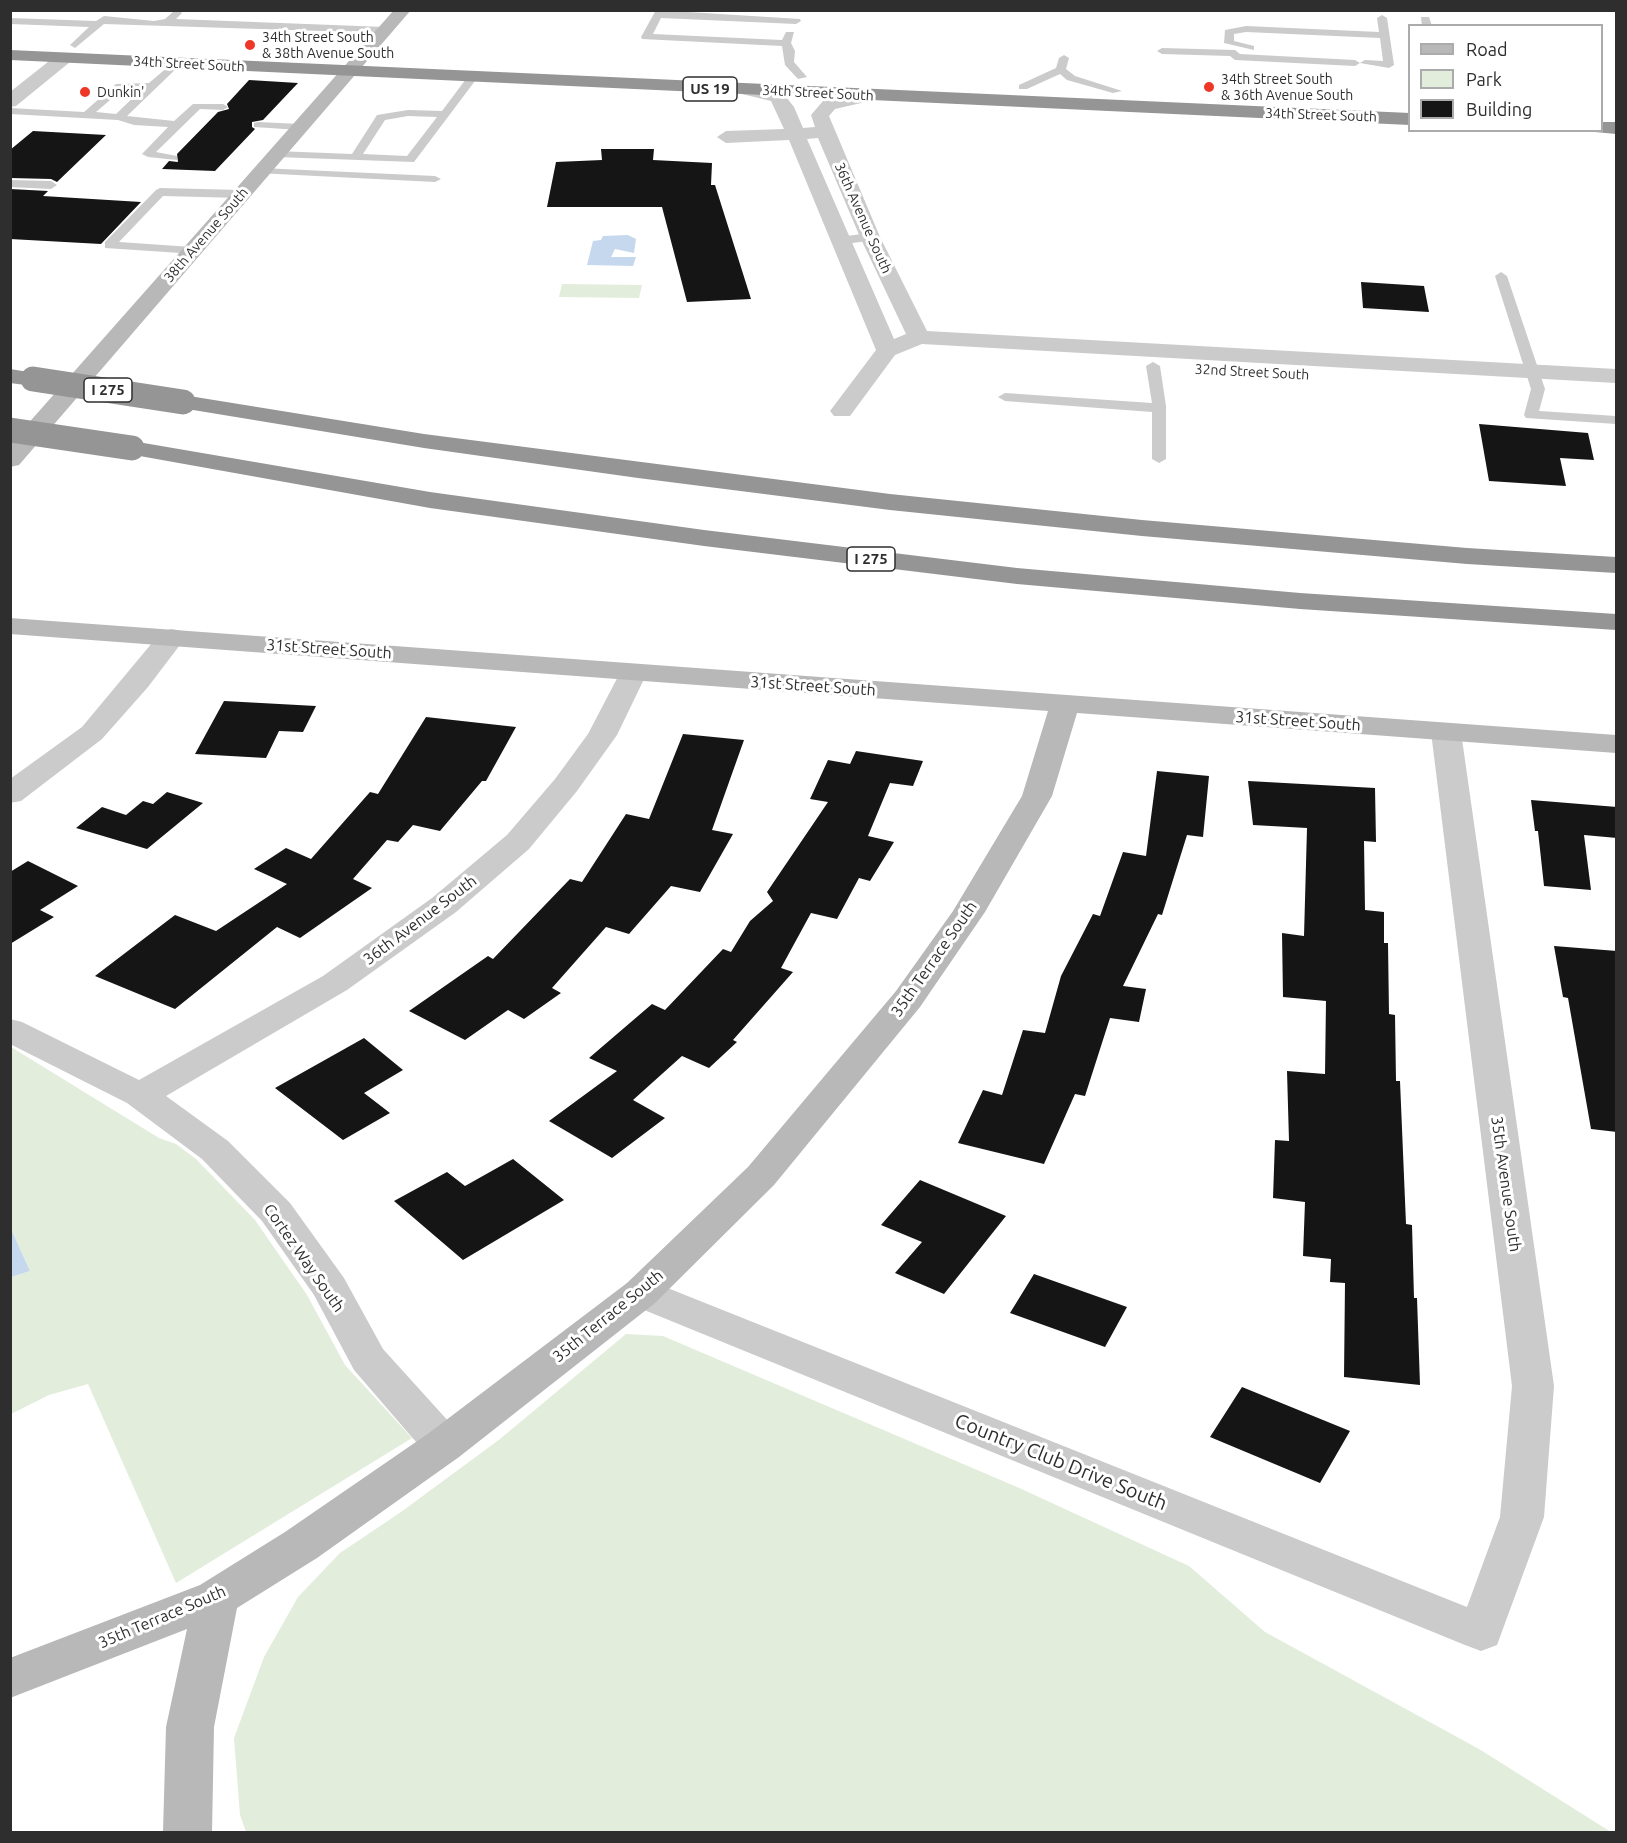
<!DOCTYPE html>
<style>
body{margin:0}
#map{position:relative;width:1627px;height:1843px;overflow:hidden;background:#fff;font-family:Ubuntu,sans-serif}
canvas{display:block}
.frame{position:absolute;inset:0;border:12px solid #2e2e2e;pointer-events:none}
.legend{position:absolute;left:1408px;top:24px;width:195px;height:108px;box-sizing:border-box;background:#fff;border:2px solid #ababab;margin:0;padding:8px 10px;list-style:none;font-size:18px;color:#2e2e2e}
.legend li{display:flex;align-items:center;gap:12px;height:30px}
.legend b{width:30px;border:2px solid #ababab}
</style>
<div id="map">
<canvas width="1627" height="1843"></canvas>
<div class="frame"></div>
<ul class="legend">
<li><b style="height:8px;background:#b8b8b8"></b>Road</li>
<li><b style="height:16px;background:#e2eddb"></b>Park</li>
<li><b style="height:16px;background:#151515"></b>Building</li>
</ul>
</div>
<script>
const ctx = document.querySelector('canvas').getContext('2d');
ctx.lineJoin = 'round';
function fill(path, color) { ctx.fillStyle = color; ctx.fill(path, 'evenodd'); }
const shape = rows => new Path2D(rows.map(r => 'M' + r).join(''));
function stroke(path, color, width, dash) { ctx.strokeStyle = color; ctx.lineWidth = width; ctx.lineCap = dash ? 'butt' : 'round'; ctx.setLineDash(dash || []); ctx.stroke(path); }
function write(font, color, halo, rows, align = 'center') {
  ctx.font = font + ' Ubuntu,sans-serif'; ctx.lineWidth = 6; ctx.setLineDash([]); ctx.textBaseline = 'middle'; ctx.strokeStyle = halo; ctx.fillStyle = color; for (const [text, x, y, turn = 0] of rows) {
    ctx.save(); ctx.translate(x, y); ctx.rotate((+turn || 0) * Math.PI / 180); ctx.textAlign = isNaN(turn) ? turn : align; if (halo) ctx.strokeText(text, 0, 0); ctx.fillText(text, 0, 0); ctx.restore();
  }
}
fill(shape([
 [562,284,642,285,639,298,559,297],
 [11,1047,159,1138,176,1144,196,1159,255,1220,307,1295,345,1365,412,1438,176,1583,88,1384,49,1395,11,1414,11,1277,30,1271,11,1229],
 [626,1334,663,1336,1017,1487,1189,1566,1265,1632,1479,1749,1611,1832,246,1832,240,1815,234,1738,264,1657,298,1597,340,1553,401,1512,500,1439]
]), '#e2eddb');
fill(shape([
 [628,235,636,239,634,253,615,249,611,257,636,257,633,266,587,265,593,241,601,240,603,236],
 [11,1229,30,1271,11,1277,10,1277]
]), '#c6d8ed');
fill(shape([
 [249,80,298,83,263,120,252,122,252,127,255,129,215,171,162,169,169,161,178,162,177,154,218,112,229,109,227,104],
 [33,131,106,135,57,182,51,179,10,178,10,150],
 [601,149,654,149,653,160,712,163,711,185,715,185,751,299,687,302,662,207,547,207,556,162,602,160],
 [10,189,48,191,43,196,141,202,101,244,10,239],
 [1361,282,1424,286,1429,312,1363,308],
 [1479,424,1588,433,1594,460,1560,458,1566,486,1489,481],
 [224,701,316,706,303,732,279,731,266,758,195,754],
 [426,717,516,727,486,781,482,781,440,831,413,825,398,842,387,840,353,879,372,888,300,938,277,927,175,1009,95,976,175,915,216,931,287,884,254,869,286,848,311,859,370,792,378,794],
 [683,734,744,740,712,830,733,834,700,892,671,886,629,934,606,927,552,988,561,993,524,1019,508,1010,465,1040,409,1011,488,956,493,959,570,879,582,882,626,814,649,819],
 [856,751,923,761,913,786,890,783,868,836,894,842,870,881,859,878,837,919,811,913,781,968,793,972,733,1040,737,1042,709,1068,682,1056,633,1100,665,1118,612,1158,549,1121,617,1071,589,1058,652,1004,665,1010,723,949,731,952,750,921,773,901,767,892,828,802,810,799,828,760,850,764],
 [1157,771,1209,776,1203,837,1187,835,1162,915,1158,914,1123,986,1146,989,1139,1022,1110,1018,1085,1096,1075,1094,1044,1164,958,1143,983,1090,1002,1095,1023,1030,1045,1033,1061,976,1093,914,1100,916,1123,852,1146,856],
 [1248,781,1375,788,1376,842,1364,841,1365,910,1384,912,1384,943,1388,943,1389,1014,1395,1015,1396,1081,1400,1081,1406,1224,1412,1225,1414,1298,1417,1298,1420,1385,1344,1377,1345,1283,1330,1282,1331,1259,1303,1256,1305,1202,1273,1198,1275,1140,1289,1141,1287,1071,1325,1074,1326,1001,1283,997,1282,933,1304,936,1307,828,1253,825],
 [167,792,203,803,147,849,76,828,102,807,126,815,143,801,153,804],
 [1531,800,1617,807,1617,838,1584,835,1591,890,1544,886,1538,831,1535,831],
 [28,861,78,886,40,910,54,917,10,944,10,872],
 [1554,946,1617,951,1617,1132,1591,1129,1568,998,1563,997],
 [364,1038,403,1070,364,1093,390,1113,343,1140,275,1088],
 [513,1159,564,1200,463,1260,394,1201,447,1172,465,1186],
 [920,1180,1006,1216,944,1294,895,1273,922,1242,881,1225],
 [1034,1274,1127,1307,1105,1347,1010,1313],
 [1242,1387,1350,1431,1320,1483,1210,1437]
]), '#151515');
fill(shape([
 [179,10,182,13,176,19,385,27,390,30,385,33,104,24,75,48,70,45,89,27,10,24,10,18,96,21,104,16,154,21,165,19,174,11,179,10],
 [656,10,800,19,801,21,796,24,661,18,653,34,782,40,786,32,794,32,791,43,795,51,794,62,807,77,798,79,785,65,782,46,642,39,641,37,656,10],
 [1382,15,1387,18,1394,65,1389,68,1360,63,1355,66,1235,60,1230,56,1162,54,1157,51,1162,48,1235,50,1240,54,1355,60,1360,63,1365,60,1383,61,1380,38,1246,32,1234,34,1234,41,1254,46,1254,50,1224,43,1225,30,1246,26,1379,32,1377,18,1382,15],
 [1421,17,1429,17,1432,26,1422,26,1421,17],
 [1064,55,1069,58,1066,69,1075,76,1122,91,1113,93,1067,80,1060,74,1027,89,1019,89,1019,85,1056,68,1059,58,1064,55],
 [176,60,180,61,180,65,127,116,174,121,193,104,223,104,228,107,223,110,200,109,156,152,177,156,177,160,148,157,142,154,168,127,134,125,118,120,10,114,10,108,84,112,116,84,149,83,176,60],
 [123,89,142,89,116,114,96,112,123,89],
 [473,74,478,77,414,162,276,157,270,154,276,151,352,154,377,115,408,110,442,111,469,75,473,74],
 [408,116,437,117,407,156,363,154,385,120,408,116],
 [258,122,300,124,306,127,300,130,254,127,254,123,258,122],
 [261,168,435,176,441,179,435,182,257,173,255,171,261,168],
 [10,180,51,181,57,185,51,189,10,187,10,180],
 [160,188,241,190,247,194,241,198,163,196,119,242,192,247,196,248,196,254,105,248,105,242,156,190,160,188],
 [870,233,876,237,874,240,839,245,833,241,839,237,870,233],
 [1501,272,1507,276,1545,389,1539,411,1616,416,1616,424,1526,418,1524,415,1531,389,1495,276,1501,272],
 [1153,362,1160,366,1166,406,1166,459,1159,463,1152,459,1152,412,1005,401,998,397,1005,393,1152,403,1146,366,1153,362]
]), '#cbcbcb');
fill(shape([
 [64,53,73,58,70,62,16,106,10,107,10,92,58,54,64,53],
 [748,85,783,93,794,107,803,128,815,127,811,115,823,101,868,91,874,92,877,96,874,100,835,109,829,116,880,237,927,331,1616,369,1616,383,922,344,895,355,850,416,834,416,830,411,876,350,789,140,726,143,717,137,726,131,784,129,771,101,742,94,739,90,748,85],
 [818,138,860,237,906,334,894,339,807,139,818,138],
 [172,629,182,631,186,637,148,687,102,739,21,801,10,803,10,779,82,727,162,631,172,629],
 [633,664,643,667,647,673,617,735,577,791,529,849,456,912,347,990,166,1096,228,1141,290,1203,344,1278,383,1349,459,1433,465,1445,459,1457,444,1461,429,1457,354,1370,314,1295,262,1221,202,1159,127,1103,10,1044,10,1019,22,1022,139,1080,323,976,432,898,507,835,555,779,588,734,623,667,633,664],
 [1446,723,1456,726,1461,732,1554,1386,1544,1517,1497,1645,1481,1651,1465,1645,627,1303,621,1293,627,1283,641,1279,655,1283,1467,1607,1500,1517,1512,1386,1431,732,1436,726,1446,723]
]), '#cbcbcb');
fill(shape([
 [394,10,411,10,19,465,10,467,10,444,394,10],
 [10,618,1616,735,1616,753,1077,713,1052,796,985,912,920,1007,774,1185,655,1303,459,1457,317,1558,237,1608,214,1727,212,1832,163,1832,166,1727,187,1629,10,1698,10,1658,200,1585,285,1532,429,1433,627,1283,748,1167,896,991,953,911,1022,796,1048,711,10,634,10,618]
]), '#b8b8b8');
fill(shape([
 [10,50,1410,113,1410,125,10,60,10,50],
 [1602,122,1616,122,1616,134,1595,132,1602,130,1602,122],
 [10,369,41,374,45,379,41,384,33,386,10,383,10,369],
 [183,395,424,434,890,494,1142,520,1467,548,1616,557,1616,573,1467,564,1142,536,890,510,638,478,424,448,175,407,171,402,175,397,183,395],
 [132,441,430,492,704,530,1017,568,1300,593,1616,614,1616,630,1300,609,1017,584,704,546,430,508,123,453,120,448,123,443,132,441]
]), '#959595');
stroke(shape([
 [33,379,183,402],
 [10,430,132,448]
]), '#959595', 25);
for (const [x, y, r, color] of [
 [250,45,6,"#ee3727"],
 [1209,87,6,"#ee3727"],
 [85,92,6,"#ee3727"]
]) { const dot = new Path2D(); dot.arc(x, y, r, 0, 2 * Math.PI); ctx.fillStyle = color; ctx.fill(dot); stroke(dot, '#fff', 2); }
write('14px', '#2e2e2e', '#fff', [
 ["34th Street South",262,37],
 ["& 38th Avenue South",262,53],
 ["34th Street South",1221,79],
 ["& 36th Avenue South",1221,95],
 ["Dunkin'",97,92]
], 'left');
write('14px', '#2e2e2e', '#fff', [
 ["34th Street South",189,64,3],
 ["34th Street South",818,93,3],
 ["34th Street South",1321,115,2],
 ["36th Avenue South",863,218,66],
 ["38th Avenue South",206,235,-49],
 ["32nd Street South",1252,372,3]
]);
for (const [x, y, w] of [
 [710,89,54],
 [108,390,48],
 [871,559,48]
]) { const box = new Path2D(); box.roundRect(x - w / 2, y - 12, w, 24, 4.5); ctx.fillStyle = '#fff'; ctx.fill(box); stroke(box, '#2e2e2e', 1.5); }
write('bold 15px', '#2e2e2e', null, [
 ["US 19",710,89],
 ["I 275",108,390],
 ["I 275",871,559]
]);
write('16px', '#2e2e2e', '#fff', [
 ["31st Street South",329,649,4],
 ["31st Street South",813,686,4],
 ["31st Street South",1298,721,4],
 ["36th Avenue South",420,920,-37],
 ["35th Terrace South",934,959,-55],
 ["35th Avenue South",1506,1184,82],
 ["Cortez Way South",304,1258,55],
 ["35th Terrace South",608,1316,-39],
 ["35th Terrace South",162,1617,-23]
]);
write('20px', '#2e2e2e', '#fff', [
 ["Country Club Drive South",1061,1462,22]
]);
</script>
